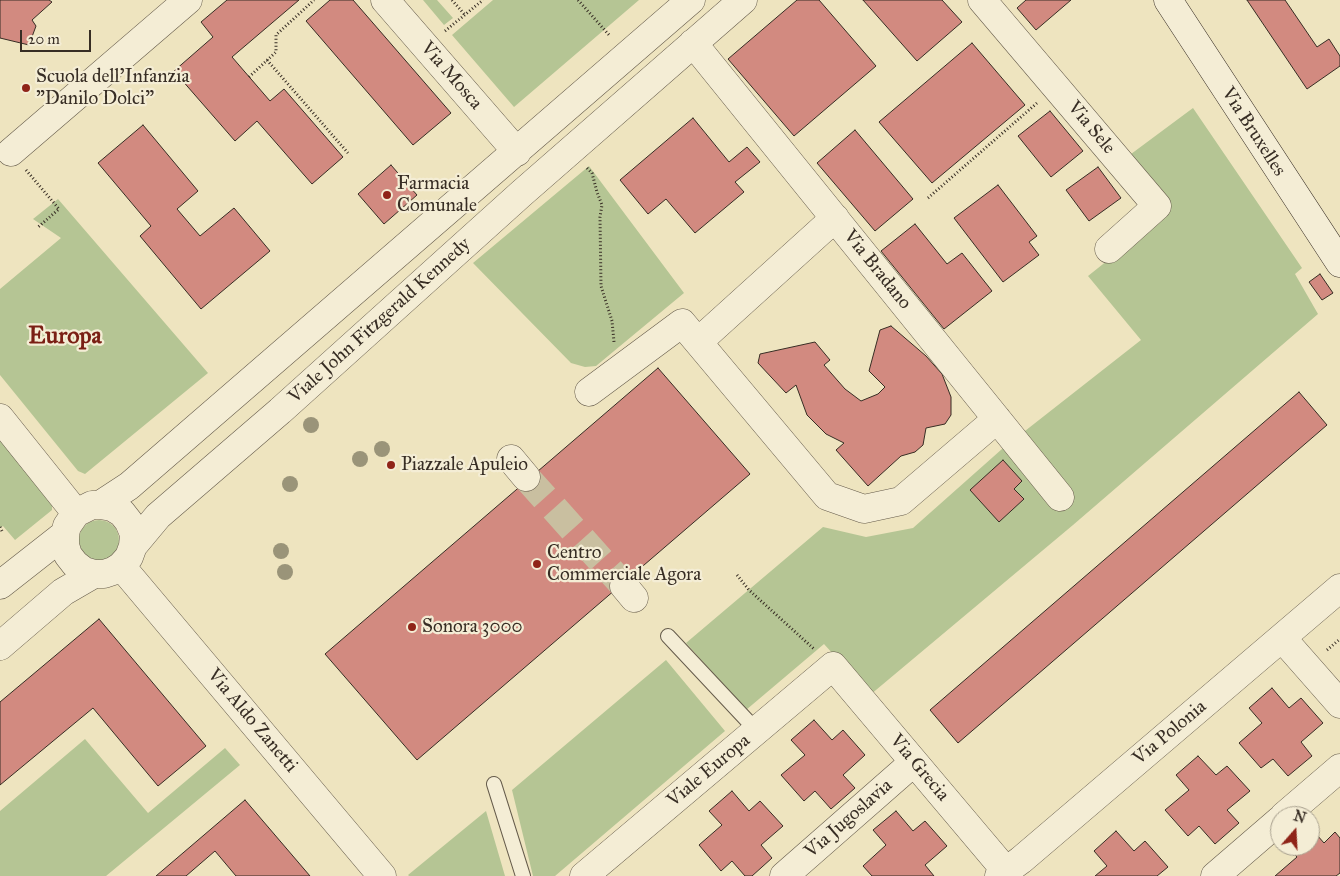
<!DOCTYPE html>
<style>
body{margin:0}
#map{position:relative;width:1340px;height:876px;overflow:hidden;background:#eee4bf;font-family:"IM FELL Great Primer",serif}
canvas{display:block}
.north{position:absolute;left:1270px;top:806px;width:50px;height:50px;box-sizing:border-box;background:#f4edd5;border:1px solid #a8a08e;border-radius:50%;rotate:19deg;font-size:14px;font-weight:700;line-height:20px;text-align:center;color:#372d24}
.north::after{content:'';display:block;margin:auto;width:18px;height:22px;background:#8f2418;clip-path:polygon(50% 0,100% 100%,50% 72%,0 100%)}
.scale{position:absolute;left:20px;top:30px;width:71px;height:22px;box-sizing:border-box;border:2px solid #372d24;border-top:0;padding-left:6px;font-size:15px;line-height:18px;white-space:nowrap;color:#372d24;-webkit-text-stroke:4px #f4edd5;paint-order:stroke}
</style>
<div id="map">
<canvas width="1340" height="876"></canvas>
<div class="north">N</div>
<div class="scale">20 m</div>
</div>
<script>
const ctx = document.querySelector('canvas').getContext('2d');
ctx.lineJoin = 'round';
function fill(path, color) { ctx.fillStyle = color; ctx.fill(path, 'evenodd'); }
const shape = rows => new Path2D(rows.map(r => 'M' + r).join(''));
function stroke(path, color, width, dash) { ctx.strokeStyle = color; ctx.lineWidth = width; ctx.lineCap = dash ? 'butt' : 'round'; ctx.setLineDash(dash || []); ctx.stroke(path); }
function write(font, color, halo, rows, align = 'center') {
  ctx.font = font + ' "IM FELL Great Primer",serif'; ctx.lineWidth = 4.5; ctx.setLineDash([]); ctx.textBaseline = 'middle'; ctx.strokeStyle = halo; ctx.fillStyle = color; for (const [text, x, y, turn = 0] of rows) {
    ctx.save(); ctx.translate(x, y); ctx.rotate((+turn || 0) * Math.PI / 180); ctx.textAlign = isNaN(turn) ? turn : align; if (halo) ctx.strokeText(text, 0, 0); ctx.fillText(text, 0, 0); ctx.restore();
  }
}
fill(shape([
 [423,0,437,0,453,18,444,25],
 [493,0,639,0,514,107,452,35],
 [1193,108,1302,268,1295,274,1318,314,1073,525,870,695,824,644,746,710,686,643,823,527,866,537,913,528,1002,449,1141,340,1088,276,1157,221,1127,157],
 [589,166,684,293,596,366,585,367,571,363,473,263],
 [58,199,208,373,85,474,78,471,0,375,0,289,61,238,33,219],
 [0,439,52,503,52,510,15,540,3,526,0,528],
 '79 540a20 20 0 1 1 40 0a20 20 0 1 1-40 0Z',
 [666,660,725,731,555,876,533,876,512,790],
 [85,739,148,813,225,748,240,765,106,876,0,876,0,811],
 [486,811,505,876,409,876,408,875]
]), '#b5c594');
const building = shape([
 [0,0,49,0,52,2,32,20,36,26,29,45,0,38,0,0],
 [227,0,299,0,232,57,270,101,284,89,343,157,312,184,257,121,235,141,174,71,213,37,201,22,227,0],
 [330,0,353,0,451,113,413,145,306,21,330,0],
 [797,0,819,0,876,66,794,136,728,59,797,0],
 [863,0,942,0,962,22,917,61,863,0],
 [1026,0,1071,0,1036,30,1017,8,1026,0],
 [1247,0,1285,0,1317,47,1329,39,1340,56,1340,66,1307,89,1247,0],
 [972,43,1025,105,932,183,879,122,972,43],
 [1050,111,1083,151,1051,177,1018,136,1050,111],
 [693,118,729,162,747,147,760,162,735,182,744,192,695,233,666,199,648,214,620,180,693,118],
 [143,125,198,191,177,209,200,236,234,208,270,251,201,309,140,236,151,226,98,163,143,125],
 [855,130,913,199,875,231,817,163,855,130],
 [391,165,417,195,384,224,358,194,391,165],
 [1098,167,1121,198,1089,221,1066,190,1098,167],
 [998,185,1037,236,1029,242,1039,255,1003,282,954,218,998,185],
 [915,224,947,264,962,253,992,291,944,329,881,251,915,224],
 [1320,274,1333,293,1322,300,1309,282,1320,274],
 [891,326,926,356,942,374,951,397,951,415,945,424,926,428,923,445,915,452,901,456,868,486,836,450,844,443,826,434,807,415,796,385,786,393,758,363,760,354,815,342,830,360,824,365,845,389,861,401,878,394,885,387,869,371,880,330,891,326],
 [658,368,750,474,417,760,325,654,658,368],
 [1299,392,1327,425,958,743,930,710,1299,392],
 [1003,460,1022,481,1014,489,1024,499,999,522,970,490,1003,460],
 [99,619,206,746,158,786,93,708,0,785,0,702,99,619],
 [1272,688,1289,708,1301,698,1323,723,1301,742,1312,756,1288,776,1273,759,1261,768,1239,743,1262,723,1249,708,1272,688],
 [814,720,832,740,843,730,865,755,843,775,855,788,831,809,815,791,804,801,781,775,805,755,791,740,814,720],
 [1198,756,1216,775,1227,766,1250,791,1227,810,1239,823,1215,844,1199,826,1188,836,1165,810,1189,790,1176,775,1198,756],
 [732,791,749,811,760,801,783,826,761,845,772,858,752,876,745,876,732,861,721,871,699,845,722,825,709,811,732,791],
 [245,800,310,876,236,876,215,851,186,876,156,876,245,800],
 [896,811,913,831,925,821,947,846,925,865,934,876,872,876,863,866,886,845,873,830,896,811],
 [1310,827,1324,843,1335,832,1340,838,1340,873,1336,876,1275,876,1297,857,1287,846,1310,846,1310,827],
 [1116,831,1134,851,1145,841,1168,867,1157,876,1095,876,1107,866,1094,851,1116,831]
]);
fill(building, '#d28a80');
stroke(building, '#372d24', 1);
stroke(shape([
 [526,477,624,586]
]), '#c9bfa0', 28, [28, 14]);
const lane = shape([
 [668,636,757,731],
 [494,784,523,876]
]);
const street = shape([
 [385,0,517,152],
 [982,0,1157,206,1109,249],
 [693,43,1060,497],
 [11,152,188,0],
 [698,342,835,218],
 [589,392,682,323,827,496,864,509,901,501,997,419],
 [0,418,76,513],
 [511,459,526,477],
 [100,505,129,486,691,0],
 [133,546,134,534,129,522,122,513,112,507,100,505,92,505,76,513,67,526,65,534,65,545,68,555,75,564,84,571,94,574,104,574,113,571,121,566,129,557,133,546,158,516,280,411,522,193,743,0],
 [121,566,382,876],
 [0,585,65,534],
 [624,586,634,598],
 [1282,638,1340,704],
 [0,646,63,592,94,574],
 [1284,816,1340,768],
 [584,876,833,666,1006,871],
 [784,876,914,762],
 [999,876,1021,860,1340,588],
 [1215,876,1280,820]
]);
const secondary = shape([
 [1168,0,1340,263]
]);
stroke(lane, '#655b4b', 16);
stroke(street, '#655b4b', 29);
stroke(secondary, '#372d24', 29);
stroke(shape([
 [452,0,465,15],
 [578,0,610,36],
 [445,31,483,0],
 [267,60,348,153],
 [249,77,276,52,276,35,314,0],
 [587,168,592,173,597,192,602,205,600,217,601,286,612,321,614,342],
 [26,170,59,209,37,228],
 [928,198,1037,103],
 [0,527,3,533],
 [737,575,749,590,814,649],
 [1327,650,1340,639]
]), '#372d24', 3, [1, 2.5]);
stroke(lane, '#f4edd5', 14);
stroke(street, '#f4edd5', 28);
stroke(secondary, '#f4edd5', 28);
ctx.fillStyle = '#9a9479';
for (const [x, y] of [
 [311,425],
 [382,449],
 [360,459],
 [290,484],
 [281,551],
 [285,572]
]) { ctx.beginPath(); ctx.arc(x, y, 8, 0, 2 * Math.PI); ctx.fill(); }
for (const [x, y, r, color] of [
 [26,88,5,"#8f2418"],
 [387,195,5,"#8f2418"],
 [391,465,5,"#8f2418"],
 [537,564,5,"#8f2418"],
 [412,627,5,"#8f2418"]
]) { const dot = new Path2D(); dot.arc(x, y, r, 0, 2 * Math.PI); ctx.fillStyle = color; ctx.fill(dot); stroke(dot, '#f4edd5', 2); }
write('19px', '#372d24', '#f4edd5', [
 ["Via Mosca",451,76,49],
 ["Via Sele",1091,128,50],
 ["Via Bruxelles",1253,132,57],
 ["Via Bradano",877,270,51],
 ["Viale John Fitzgerald Kennedy",380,321,-42],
 ["Via Aldo Zanetti",252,721,50],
 ["Via Polonia",1170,733,-40],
 ["Via Grecia",919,768,50],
 ["Viale Europa",709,771,-40],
 ["Via Jugoslavia",849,819,-41]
]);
write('19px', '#372d24', '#f4edd5', [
 ["Scuola dell'Infanzia",36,77],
 ["\"Danilo Dolci\"",36,99],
 ["Farmacia",397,184],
 ["Comunale",397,206],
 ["Piazzale Apuleio",401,465],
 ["Centro",547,553],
 ["Commerciale Agora",547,575],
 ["Sonora 3000",422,627]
], 'left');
write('bold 24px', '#7a1f14', '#f4edd5', [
 ["Europa",65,337]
]);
</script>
